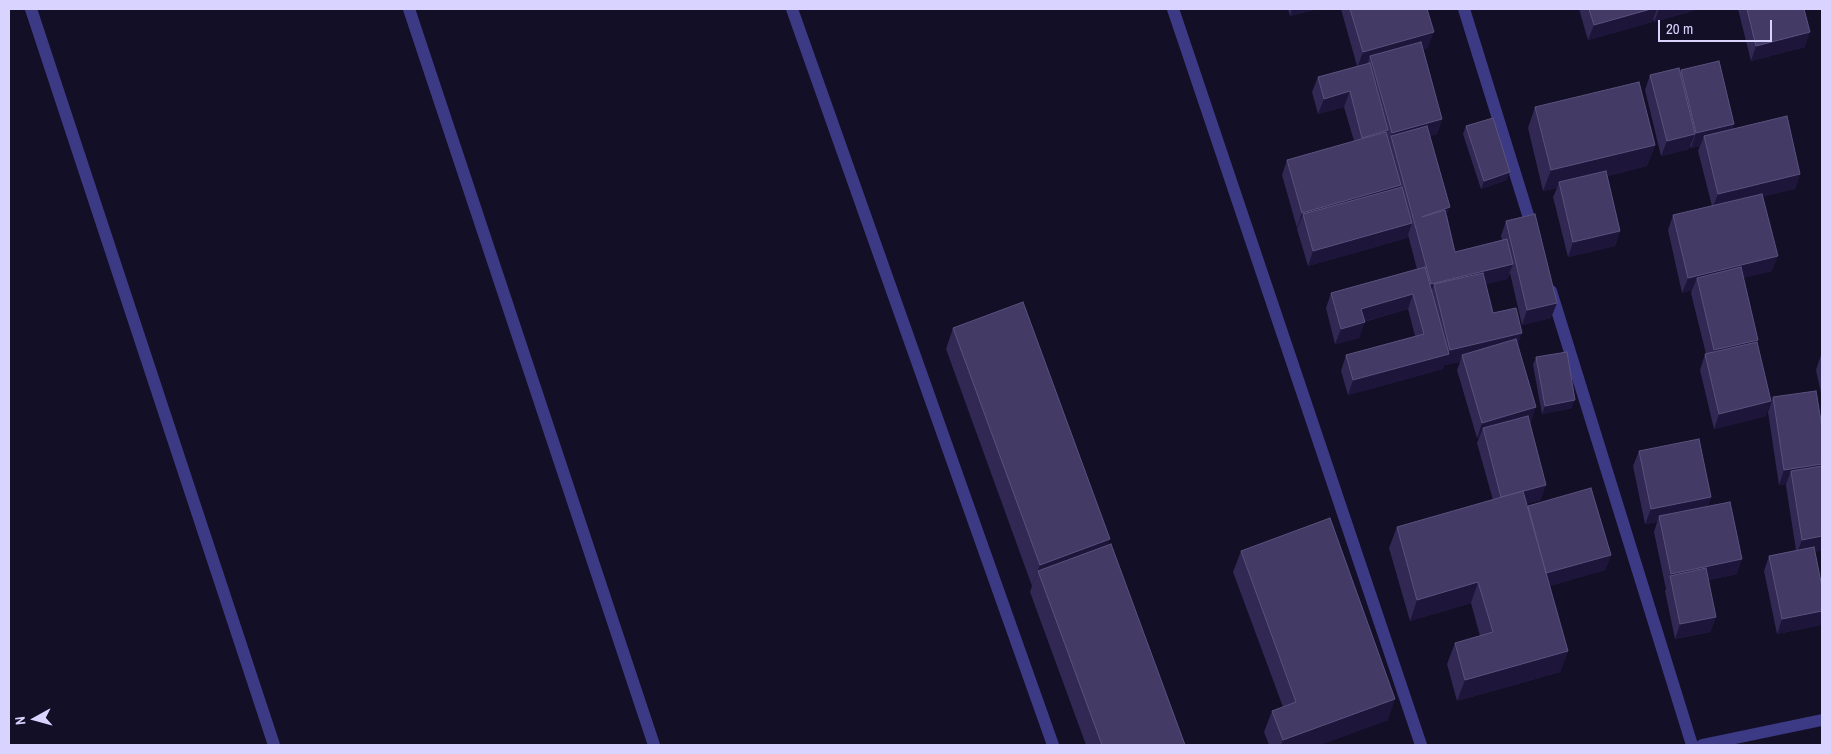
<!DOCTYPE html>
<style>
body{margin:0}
#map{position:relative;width:1831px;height:754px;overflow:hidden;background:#130f26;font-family:"Archivo Narrow",sans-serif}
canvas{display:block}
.frame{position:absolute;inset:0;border:10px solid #d9d4ff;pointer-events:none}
.north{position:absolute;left:10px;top:694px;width:50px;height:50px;-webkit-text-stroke:4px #130f26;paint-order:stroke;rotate:263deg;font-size:14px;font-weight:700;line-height:20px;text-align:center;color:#d9d4ff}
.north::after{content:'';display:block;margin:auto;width:18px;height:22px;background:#d9d4ff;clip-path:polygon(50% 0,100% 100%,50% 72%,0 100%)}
.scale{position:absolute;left:1658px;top:20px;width:114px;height:22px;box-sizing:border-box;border:2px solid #d9d4ff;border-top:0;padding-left:6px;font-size:15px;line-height:18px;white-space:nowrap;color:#d9d4ff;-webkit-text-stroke:4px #130f26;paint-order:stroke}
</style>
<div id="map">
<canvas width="1831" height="754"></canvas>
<div class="frame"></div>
<div class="north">N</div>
<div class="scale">20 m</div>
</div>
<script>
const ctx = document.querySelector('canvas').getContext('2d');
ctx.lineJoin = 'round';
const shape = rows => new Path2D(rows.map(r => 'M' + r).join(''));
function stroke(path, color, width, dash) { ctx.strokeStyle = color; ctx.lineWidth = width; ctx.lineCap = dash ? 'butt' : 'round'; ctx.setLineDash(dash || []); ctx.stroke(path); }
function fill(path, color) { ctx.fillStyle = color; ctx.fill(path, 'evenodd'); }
stroke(shape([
 [31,9,274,745],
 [409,9,654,745],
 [792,9,1053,745],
 [1173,9,1421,745],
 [1464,9,1533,231],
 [1551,291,1692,745],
 [1702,745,1822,720]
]), '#3d3a85', 12);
fill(shape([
 [1288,9,1317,9,1290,16],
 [1341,9,1427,9,1428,48,1423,49,1442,119,1437,134,1430,136,1455,252,1502,240,1501,236,1506,221,1551,318,1522,325,1510,273,1507,279,1486,284,1493,313,1518,345,1531,423,1530,423,1541,500,1526,504,1527,508,1528,506,1611,555,1605,570,1549,586,1568,651,1560,672,1457,701,1447,664,1455,643,1480,636,1471,603,1410,621,1389,548,1397,527,1493,500,1477,443,1479,438,1477,438,1457,370,1460,362,1444,365,1443,369,1348,395,1341,371,1346,355,1415,336,1408,309,1364,322,1359,338,1335,344,1326,308,1331,293,1417,269,1408,235,1407,238,1308,266,1297,229,1298,227,1297,228,1282,175,1287,160,1354,141,1344,107,1318,114,1312,92,1318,77,1357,66],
 [1579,9,1699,9,1654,22,1653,18,1652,22,1588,40],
 [1738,9,1804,9,1805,47,1751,61],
 [1681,70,1734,124,1732,129,1800,174,1795,189,1763,196,1772,271,1743,278,1757,342,1766,416,1714,429,1700,370,1705,354,1706,354,1691,293,1692,290,1682,293,1668,230,1673,215,1712,206,1698,151,1700,146,1691,148,1690,146,1689,149,1661,156,1645,90,1650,75,1680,73],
 [1535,107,1655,145,1647,166,1607,176,1620,231,1615,246,1568,257,1553,197,1557,188,1543,191,1528,128],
 [1466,126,1507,180,1481,189,1463,134],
 [953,328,1108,545,1185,745,1086,745,1030,592,1032,586,946,349],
 [1821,355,1822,355,1822,393,1821,393,1816,370],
 [1536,357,1572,408,1542,414,1533,365],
 [1773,397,1815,552,1821,625,1777,634,1764,571,1769,556,1796,550,1786,486,1786,484,1779,485,1768,412],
 [1639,451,1711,497,1708,506,1737,574,1708,580,1716,617,1710,632,1675,639,1665,591,1666,589,1654,532,1657,522,1645,524,1633,466],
 [1241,551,1388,720,1319,745,1269,745,1264,732,1272,711,1283,707,1233,572]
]), '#312854');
fill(shape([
 [1292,9,1317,9,1290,16],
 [1651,9,1657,9,1652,22,1588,40,1594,25],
 [1659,9,1699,9,1654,22],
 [1434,32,1428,48,1372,63,1370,56,1367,65,1357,68,1363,52],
 [1810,32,1805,47,1751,61,1756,46],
 [1350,91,1344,107,1318,114,1324,99],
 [1442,119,1437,134,1394,146,1391,136,1386,148,1392,133],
 [1734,124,1729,139,1704,136,1700,146,1691,148,1696,133],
 [1388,130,1383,145,1357,153,1362,138],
 [1695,134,1689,149,1661,156,1667,141],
 [1655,145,1647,166,1560,187,1559,182,1557,188,1543,191,1551,170],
 [1510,172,1507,180,1481,189,1484,181],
 [1800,174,1795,189,1712,209,1718,194],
 [1401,185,1396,200,1303,214,1298,227,1297,228,1302,213],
 [1450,207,1444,222,1416,232,1422,217],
 [1412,223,1407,238,1308,266,1313,251],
 [1620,231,1615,246,1568,257,1573,242],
 [1778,256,1772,271,1699,289,1697,278,1692,290,1682,293,1688,278],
 [1513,264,1507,279,1437,296,1434,284,1429,298,1425,299,1431,284],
 [1413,294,1408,309,1356,324,1361,309],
 [1557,303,1551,318,1522,325,1527,310],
 [1365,322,1359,338,1335,344,1341,329],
 [1522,333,1517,348,1462,355,1460,362,1444,365,1443,369,1348,395,1353,380,1448,354,1450,350],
 [1758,340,1752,355,1709,365,1714,350],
 [1575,400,1572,408,1542,414,1545,406],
 [1771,401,1766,416,1714,429,1719,414],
 [1536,407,1531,423,1485,436,1483,428,1479,438,1477,438,1482,423],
 [1822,464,1822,479,1791,471,1786,484,1779,485,1784,470],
 [1546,485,1541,500,1496,512,1501,497],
 [1711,497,1706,512,1659,516,1657,522,1645,524,1651,509],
 [1822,536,1822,551,1796,555,1802,540],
 [1110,539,1102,560,1038,571,1032,586,1040,565],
 [1611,555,1605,570,1541,589,1546,573],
 [1742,559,1737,574,1673,587,1670,576,1665,589,1671,574],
 [1478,582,1471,603,1410,621,1417,600],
 [1822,611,1822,622,1821,625,1777,634,1782,619],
 [1716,617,1710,632,1675,639,1680,624],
 [1568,651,1560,672,1457,701,1465,680],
 [1395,699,1388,720,1319,745,1281,745,1283,740]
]), '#1d163a');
const building = shape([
 [1350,9,1427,9,1434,32,1363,52,1350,9],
 [1589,9,1651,9,1594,25,1589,9],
 [1747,9,1804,9,1810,32,1756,46,1747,9],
 [1421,42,1442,119,1392,133,1370,56,1421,42],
 [1719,61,1734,124,1696,133,1681,70,1719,61],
 [1370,63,1388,130,1362,138,1350,91,1324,99,1318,77,1370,63],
 [1679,68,1695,134,1667,141,1650,75,1679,68],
 [1639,82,1655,145,1551,170,1535,107,1639,82],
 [1787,116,1800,174,1718,194,1704,136,1787,116],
 [1493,118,1510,172,1484,181,1466,126,1493,118],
 [1427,126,1450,207,1422,217,1445,210,1455,252,1507,239,1513,264,1431,284,1391,136,1427,126],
 [1386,132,1401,185,1302,213,1287,160,1386,132],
 [1606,171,1620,231,1573,242,1559,182,1606,171],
 [1402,187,1412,223,1313,251,1303,214,1402,187],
 [1762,194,1778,256,1688,278,1673,215,1762,194],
 [1535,214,1557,303,1527,310,1506,221,1535,214],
 [1425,267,1449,354,1353,380,1346,355,1424,334,1413,294,1361,309,1365,322,1341,329,1331,293,1425,267],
 [1741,267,1758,340,1714,350,1697,278,1741,267],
 [1483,273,1493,313,1516,308,1522,333,1450,350,1434,284,1483,273],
 [1023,302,1110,539,1040,565,953,328,1023,302],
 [1516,339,1536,407,1482,423,1462,355,1516,339],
 [1757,342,1771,401,1719,414,1705,354,1757,342],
 [1567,352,1575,400,1545,406,1536,357,1567,352],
 [1816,391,1822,427,1822,464,1784,470,1773,397,1816,391],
 [1528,416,1546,485,1501,497,1483,428,1528,416],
 [1699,439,1711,497,1651,509,1639,451,1699,439],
 [1822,466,1822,536,1802,540,1791,471,1822,466],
 [1591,488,1611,555,1546,573,1528,506,1591,488],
 [1523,491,1568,651,1465,680,1455,643,1493,632,1478,582,1417,600,1397,527,1523,491],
 [1730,502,1742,559,1671,574,1659,516,1730,502],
 [1330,518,1395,699,1283,740,1272,711,1296,702,1241,551,1330,518],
 [1111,544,1185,745,1102,745,1038,571,1111,544],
 [1814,547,1822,587,1822,611,1782,619,1769,556,1814,547],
 [1706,568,1716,617,1680,624,1670,576,1706,568]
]);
fill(building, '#433a66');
stroke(building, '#5a527e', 1);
</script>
